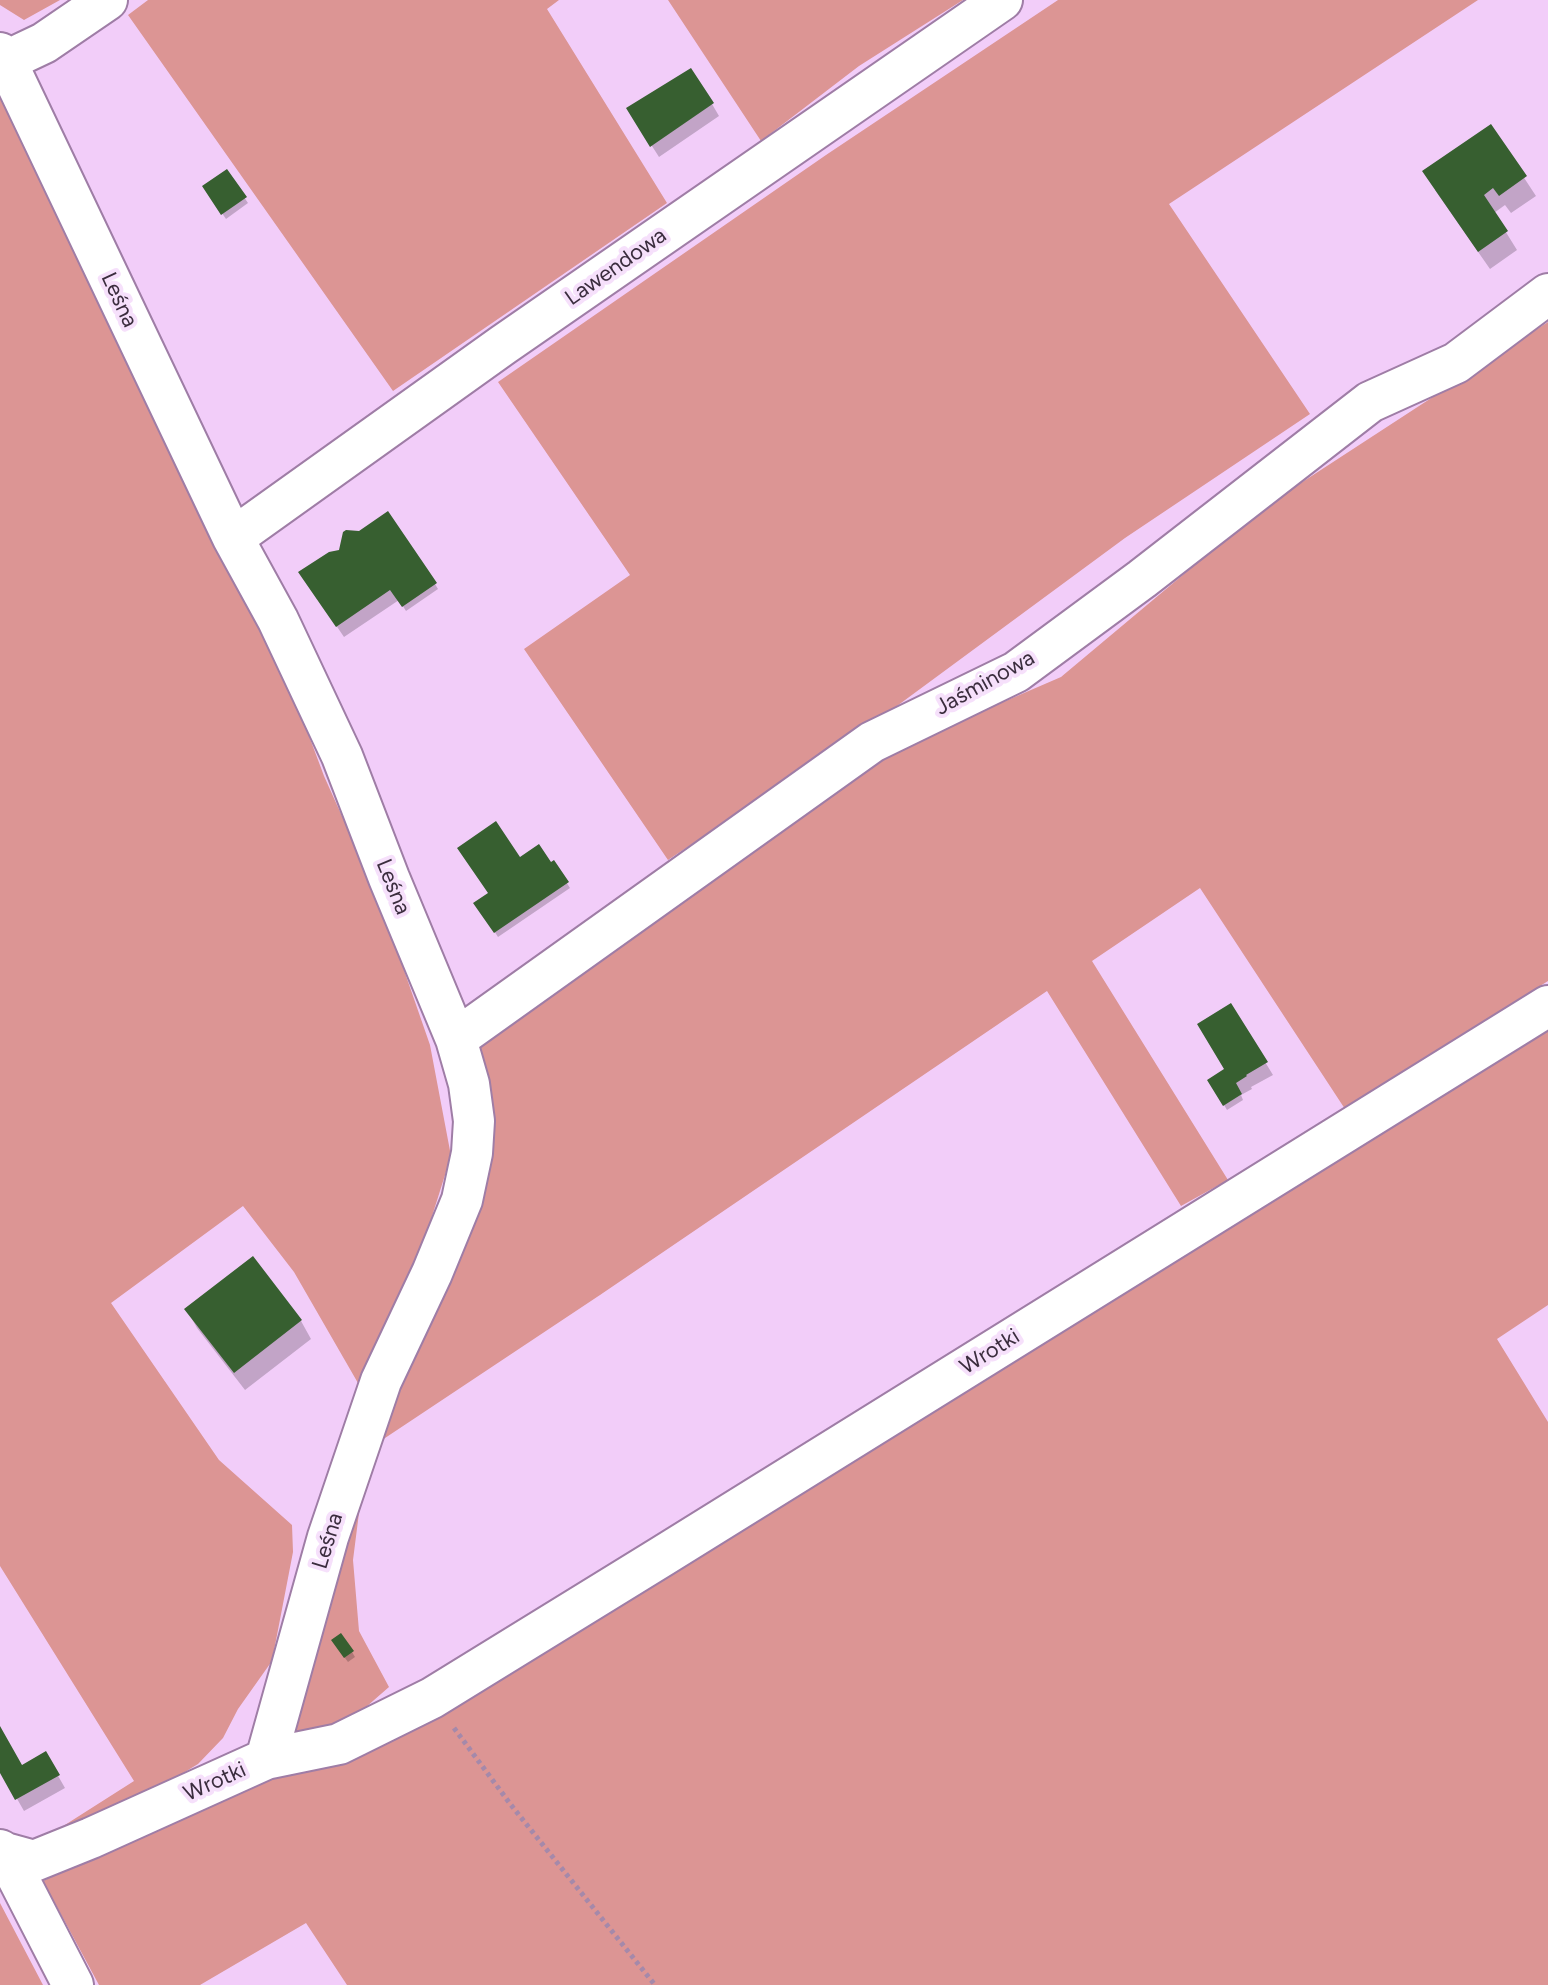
<!DOCTYPE html>
<meta charset="utf-8">
<style>
body{margin:0}
canvas{display:block;background:#f2cdf9}
</style>
<canvas width="1548" height="1985"></canvas>
<script>
const ctx = document.querySelector('canvas').getContext('2d');
ctx.lineJoin = 'round';
function fill(path, color) { ctx.fillStyle = color; ctx.fill(path, 'evenodd'); }
const shape = rows => new Path2D(rows.map(r => 'M' + r).join(''));
function stroke(path, color, width, dash) { ctx.strokeStyle = color; ctx.lineWidth = width; ctx.lineCap = dash ? 'butt' : 'round'; ctx.setLineDash(dash || []); ctx.stroke(path); }
function write(font, color, halo, rows, align = 'center') {
  ctx.font = font + ' Figtree,sans-serif'; ctx.lineWidth = 8; ctx.setLineDash([]); ctx.textBaseline = 'middle'; ctx.strokeStyle = halo; ctx.fillStyle = color; for (const [text, x, y, turn = 0] of rows) {
    ctx.save(); ctx.translate(x, y); ctx.rotate((+turn || 0) * Math.PI / 180); ctx.textAlign = isNaN(turn) ? turn : align; if (halo) ctx.strokeText(text, 0, 0); ctx.fillText(text, 0, 0); ctx.restore();
  }
}
fill(shape([
 [0,0,60,0,24,20,0,5],
 [148,0,559,0,547,9,667,203,393,391,128,15],
 [668,0,963,0,859,66,761,141],
 [1058,0,1478,0,1169,204,1310,414,1125,538,882,717,668,860,524,649,630,575,498,382,826,155],
 [0,88,272,637,324,776,380,901,430,1045,451,1156,416,1267,362,1390,294,1272,243,1206,111,1303,219,1460,292,1525,293,1552,272,1661,238,1709,223,1738,198,1764,90,1830,46,1837,134,1781,0,1566],
 [1548,322,1548,981,1345,1109,1200,888,1092,961,1228,1180,1181,1206,1047,991,600,1295,367,1450,353,1560,359,1631,389,1687,350,1721,305,1738,296,1731,293,1712,367,1450,454,1245,477,1047,883,754,1061,677,1264,507],
 [1548,1013,1548,1305,1497,1339,1548,1422,1548,1985,347,1985,306,1923,200,1985,99,1985,43,1881,131,1837,253,1784,321,1763],
 [0,1903,43,1985,0,1985]
]), '#dc9594');
fill(shape([
 [712,104,719,116,659,157,636,121],
 [1490,126,1536,196,1511,213,1505,205,1494,213,1517,250,1490,269,1435,190],
 [227,172,248,203,226,219,204,187],
 [308,584,435,584,438,589,406,611,399,600,344,637],
 [520,860,551,865,554,863,570,888,498,937,476,903,490,894],
 [1248,1034,1273,1075,1251,1087,1252,1089,1241,1095,1243,1100,1227,1110,1209,1080,1227,1069],
 [187,1310,301,1321,311,1339,245,1390,197,1328],
 [336,1646,352,1652,355,1657,348,1662],
 [0,1728,21,1767,45,1753,65,1788,24,1811,0,1769]
]), '#0003');
fill(shape([
 [691,68,714,103,650,147,626,108],
 [1491,124,1527,176,1499,196,1493,188,1484,195,1508,231,1478,252,1422,171],
 [227,169,247,197,221,215,202,186],
 [388,511,437,583,402,607,390,590,336,627,298,572,329,552,339,550,343,532,346,530,359,531],
 [496,821,520,857,539,844,551,862,554,860,569,882,494,933,473,903,488,893,457,848],
 [1231,1003,1268,1062,1246,1075,1247,1076,1236,1083,1242,1094,1223,1106,1207,1080,1224,1069,1197,1024],
 [253,1256,302,1320,234,1373,184,1309],
 [341,1633,354,1651,344,1658,331,1640],
 [0,1726,22,1765,46,1751,60,1775,15,1800,0,1773]
]), '#375f30');
const street = shape([
 [0,53,6,61,233,538,278,620,342,756,389,878,456,1039,469,1084,474,1121,472,1153,462,1200,432,1273,381,1381,328,1537,266,1759],
 [6,61,44,43,107,0],
 [233,538,503,345,1002,0],
 [456,1039,872,742,1016,672,1142,579,1370,402,1456,363,1548,294],
 [0,1850,5,1853,34,1861,91,1838,266,1759,339,1744,432,1698,661,1557,1548,1006],
 [5,1853,73,1985]
]);
stroke(street, '#9f7da6', 44);
stroke(shape([
 [454,1728,511,1805,655,1985]
]), '#a589aa', 5, [4, 4]);
stroke(street, '#fff', 40);
write('22px', '#3b2d3e', '#f6e0fb', [
 ["Lawendowa",616,267,-35],
 ["Leśna",119,300,65],
 ["Jaśminowa",985,683,-29],
 ["Leśna",393,887,68],
 ["Wrotki",990,1352,-32],
 ["Leśna",328,1541,-73],
 ["Wrotki",215,1782,-24]
]);
</script>
